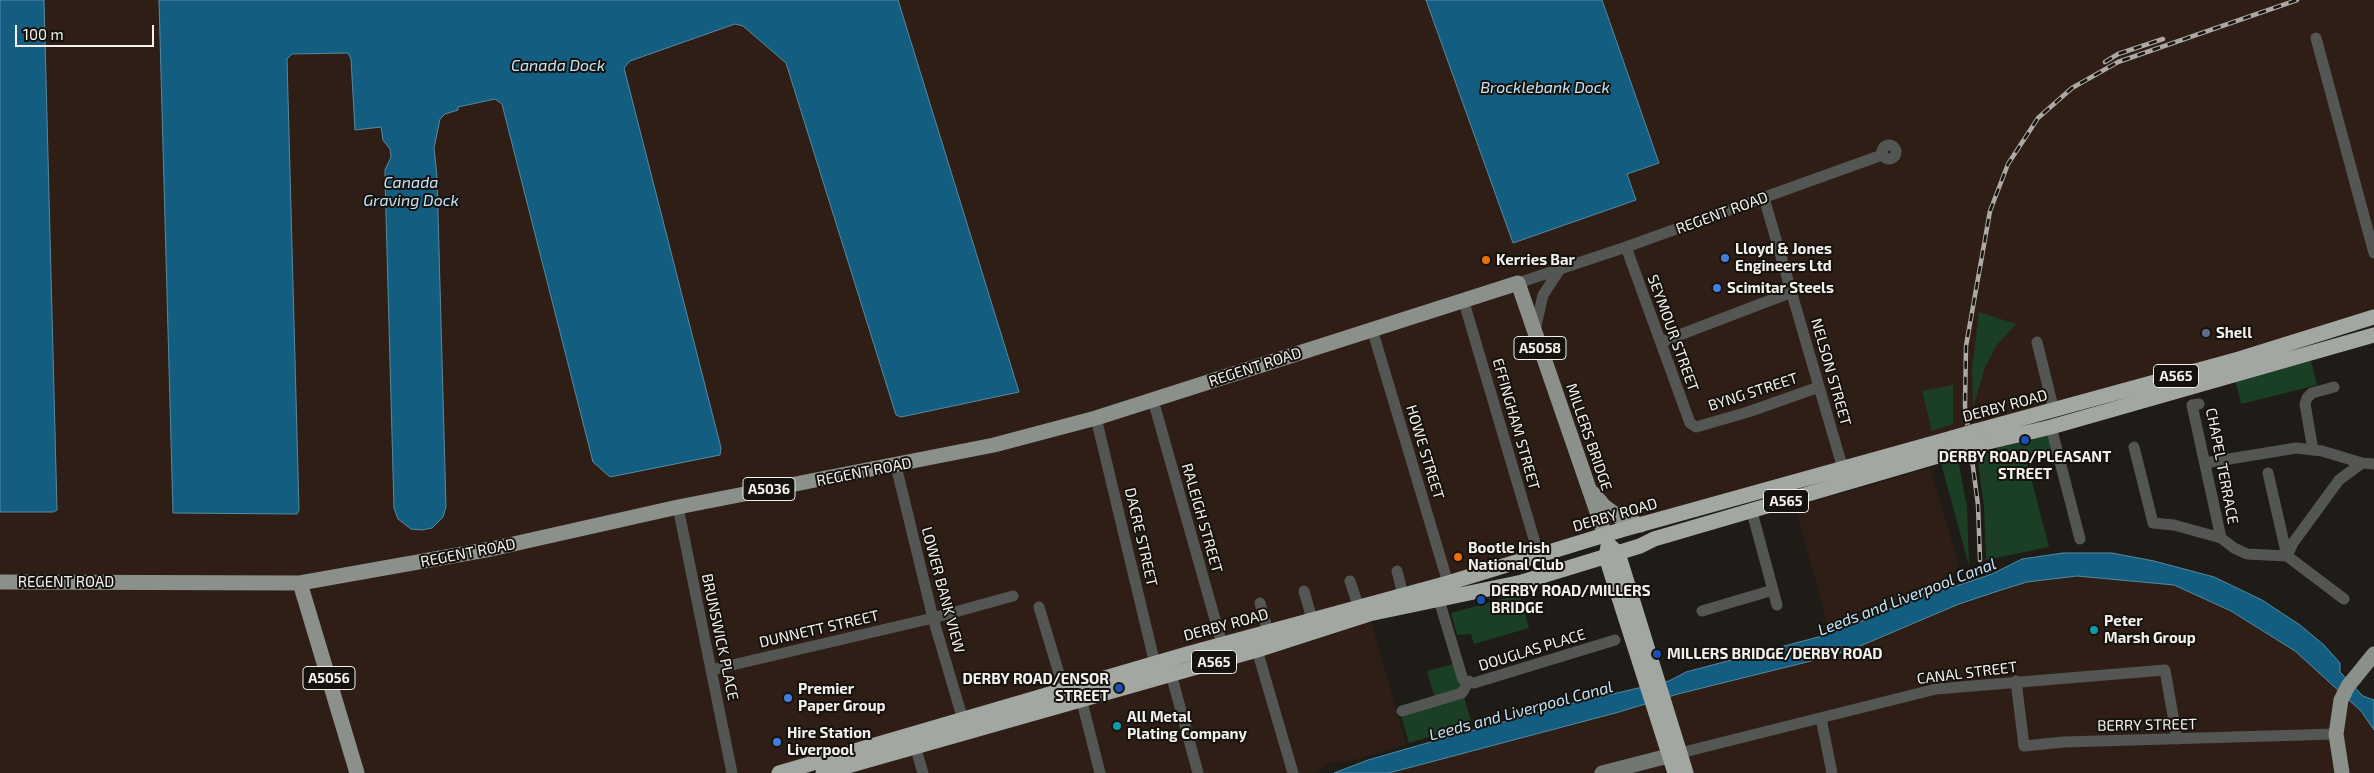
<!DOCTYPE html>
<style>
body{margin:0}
#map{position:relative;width:2374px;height:773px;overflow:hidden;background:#1f1b16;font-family:"Exo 2",sans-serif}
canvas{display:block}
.scale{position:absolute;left:15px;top:25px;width:139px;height:22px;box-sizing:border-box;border:2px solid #f4f1ed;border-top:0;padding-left:6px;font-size:15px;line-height:18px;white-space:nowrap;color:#f4f1ed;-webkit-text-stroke:4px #16120d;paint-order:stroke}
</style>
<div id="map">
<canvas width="2374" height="773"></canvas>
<div class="scale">100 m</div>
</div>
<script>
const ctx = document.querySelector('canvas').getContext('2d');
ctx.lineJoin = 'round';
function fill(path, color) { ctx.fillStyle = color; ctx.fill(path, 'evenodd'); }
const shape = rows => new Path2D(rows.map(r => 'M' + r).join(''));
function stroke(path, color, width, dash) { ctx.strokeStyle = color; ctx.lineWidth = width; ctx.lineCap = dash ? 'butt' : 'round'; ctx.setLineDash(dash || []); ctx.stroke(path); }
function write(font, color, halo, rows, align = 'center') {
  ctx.font = font + ' "Exo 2",sans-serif'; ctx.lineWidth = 4; ctx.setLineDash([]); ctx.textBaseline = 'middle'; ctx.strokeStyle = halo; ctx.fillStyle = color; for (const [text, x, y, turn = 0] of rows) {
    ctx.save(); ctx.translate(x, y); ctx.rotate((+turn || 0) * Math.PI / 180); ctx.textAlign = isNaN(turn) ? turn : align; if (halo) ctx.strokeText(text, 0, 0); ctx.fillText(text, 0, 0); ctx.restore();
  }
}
fill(shape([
 [0,0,2374,0,2374,317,779,773,0,773],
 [1930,468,1959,565,1952,575,1863,616,1828,626,1795,507],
 [2077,576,2174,585,2231,611,2295,651,2361,711,2374,730,2374,773,1389,773,1619,712,1678,694,1811,661,1853,649,1959,604,1998,591,2027,582],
 [1369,614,1406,744,1351,761,1327,762,1328,765,1314,773,823,773]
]), '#2f1e16');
fill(shape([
 [1979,312,2016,324,1997,345,1985,367,1973,408,1972,370],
 [2311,361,2317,385,2241,404,2235,379],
 [1953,385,1953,424,1932,431,1922,391],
 [2050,433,2055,451,2026,459,2049,547,1986,560,1984,506,1977,454],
 [1958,459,1967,507,1969,566,1941,463],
 [1520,594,1529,628,1474,644,1471,634,1457,635,1451,613],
 [1453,664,1461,692,1435,699,1427,671],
 [1464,697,1472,724,1409,743,1401,715]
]), '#1b3f25');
const water = shape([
 [0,0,44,0,57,510,53,512,0,512,0,0],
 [159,0,898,0,1019,392,901,417,896,415,786,63,743,26,735,24,630,61,624,68,721,448,720,455,610,477,593,462,502,104,495,99,458,107,458,110,445,114,440,119,434,148,437,176,446,507,443,517,432,528,422,530,411,529,398,519,394,508,385,178,385,170,391,157,390,149,383,140,381,127,355,130,351,59,348,53,292,54,287,59,299,510,297,514,173,513,159,0],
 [1426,0,1602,0,1659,163,1627,174,1636,200,1513,243,1426,0],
 [2063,553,2112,553,2154,561,2214,577,2262,600,2300,625,2324,645,2340,663,2340,672,2363,696,2374,700,2374,730,2361,711,2295,651,2231,611,2174,585,2077,576,2027,582,1998,591,1959,604,1853,649,1811,661,1678,694,1619,712,1389,773,1334,773,1368,760,1427,743,1569,704,1669,681,1686,672,1822,636,1853,625,1935,589,1947,589,1992,574,2022,559,2063,553]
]);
fill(water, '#135e80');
stroke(water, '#568aa1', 1);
stroke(shape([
 [2316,38,2374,253],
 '1882 152a7 7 0 1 1 14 0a7 7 0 1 1-14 0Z',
 [1764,198,1843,469],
 [1626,247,1690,423,1696,427,1748,412,1819,387],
 [1518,283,1626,247,1882,155],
 [1463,299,1539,556],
 [1372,329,1448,583],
 [1535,330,1543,295,1560,269],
 [1661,342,1792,292],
 [2037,342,2054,411],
 [1153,400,1222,644],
 [2199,404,2192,405,2221,538],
 [1096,418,1155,664],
 [2051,427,2080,539],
 [2134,447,2153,523,2174,525,2221,538,2234,548,2247,554,2287,556,2344,599],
 [2313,450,2305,404,2307,398,2312,393,2334,387],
 [2205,463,2296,448,2322,451,2362,463,2374,464],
 [896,466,933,618,963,720],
 [2268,473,2287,556],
 [678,507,732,773],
 [1752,512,1777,605],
 [2287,556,2293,543,2339,480,2362,463],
 [1397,571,1403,595],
 [1350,581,1359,608],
 [1304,591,1312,619],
 [1439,600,1463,680,1474,683,1615,640],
 [1260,603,1268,632],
 [1039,607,1064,690],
 [1702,611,1773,590],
 [1257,650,1293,773],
 [711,670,933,618,1013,596],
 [1171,674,1198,773],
 [2016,681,2024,746,2064,742,2336,734],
 [1081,698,1100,773],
 [1402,711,1462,693,1469,681],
 [1821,718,1832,773],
 [915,746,923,773],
 [1680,753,1936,689,2165,670,2177,739]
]), '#535653', 11);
stroke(shape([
 [1602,773,1680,753]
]), '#737772', 15);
stroke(shape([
 [1594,494,1604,506,1619,517,1641,525],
 [0,582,300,583,491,549,678,507,994,445,1096,418,1518,283,1605,535],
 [300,583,357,773],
 [2342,773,2336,734,2341,700,2348,686,2374,654]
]), '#8b908b', 15);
stroke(shape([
 [1976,431,2239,359,2374,317],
 [1980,444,2051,427,2374,335],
 [1608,546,1606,557,1675,773],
 [1610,546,1618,553,1686,773],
 [779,773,1187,654,1448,583,1621,530,1952,438],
 [823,773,1257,650,1369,614,1522,582,1640,546,1654,539,1955,451]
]), '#a2a7a1', 15);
const rail = shape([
 [2105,62,2118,54,2163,39],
 [1980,560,1978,505,1965,406,1966,346,1990,211,2008,164,2038,118,2072,88,2118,62,2297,0]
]);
stroke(rail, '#aca8a4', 4.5);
stroke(rail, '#16120d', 2.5, [8]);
stroke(shape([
 [1952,438,1976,431],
 [1955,451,1980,444]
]), '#a2a7a1', 15);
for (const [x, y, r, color] of [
 [1725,258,5,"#3f7fe0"],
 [1486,260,5,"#e8710a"],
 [1717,288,5,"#3f7fe0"],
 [2206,333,5,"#5c6f8a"],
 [2025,440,5,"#1a4fb4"],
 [1458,557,5,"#e8710a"],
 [1481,600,5,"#1a4fb4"],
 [2094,630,5,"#0f9aa8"],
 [1657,654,5,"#1a4fb4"],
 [1119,688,5,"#1a4fb4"],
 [788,698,5,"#3f7fe0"],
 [1117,726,5,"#0f9aa8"],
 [777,742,5,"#3f7fe0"]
]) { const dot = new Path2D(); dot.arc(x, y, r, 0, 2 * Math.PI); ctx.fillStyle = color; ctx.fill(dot); stroke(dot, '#16120d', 2); }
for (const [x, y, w] of [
 [1540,348,52],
 [2176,376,45],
 [769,489,52],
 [1786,501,45],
 [1214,662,45],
 [329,678,52]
]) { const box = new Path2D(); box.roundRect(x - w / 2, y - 11.5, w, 23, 4); ctx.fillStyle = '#16120d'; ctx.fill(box); stroke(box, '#f4f1ed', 1); }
write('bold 14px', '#f4f1ed', null, [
 ["A5058",1540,348],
 ["A565",2176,376],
 ["A5036",769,489],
 ["A565",1786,501],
 ["A565",1214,662],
 ["A5056",329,678]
]);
write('15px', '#f4f1ed', '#16120d', [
 ["REGENT ROAD",1722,213,-20],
 ["SEYMOUR STREET",1673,333,70],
 ["REGENT ROAD",1255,367,-18],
 ["NELSON STREET",1831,372,74],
 ["BYNG STREET",1753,392,-18],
 ["DERBY ROAD",2005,406,-15],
 ["EFFINGHAM STREET",1516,424,74],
 ["MILLERS BRIDGE",1589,437,71],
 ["HOWE STREET",1425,452,73],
 ["CHAPEL TERRACE",2222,466,79],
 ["REGENT ROAD",864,472,-11],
 ["DERBY ROAD",1615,515,-16],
 ["RALEIGH STREET",1202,518,74],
 ["DACRE STREET",1141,537,77],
 ["REGENT ROAD",468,553,-11],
 ["REGENT ROAD",66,582],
 ["LOWER BANK VIEW",943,590,75],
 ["DERBY ROAD",1226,625,-15],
 ["DUNNETT STREET",819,629,-13],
 ["BRUNSWICK PLACE",720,637,78],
 ["DOUGLAS PLACE",1532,650,-17],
 ["CANAL STREET",1967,673,-7],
 ["BERRY STREET",2147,725,-1]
]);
write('bold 15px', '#f4f1ed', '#16120d', [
 ["Lloyd & Jones",1735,249],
 ["Engineers Ltd",1735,266],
 ["Kerries Bar",1496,260],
 ["Scimitar Steels",1727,288],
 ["Shell",2216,333],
 ["DERBY ROAD/PLEASANT",2025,457,"center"],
 ["STREET",2025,474,"center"],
 ["Bootle Irish",1468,548],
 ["National Club",1468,565],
 ["DERBY ROAD/MILLERS",1491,591],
 ["BRIDGE",1491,608],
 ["Peter",2104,621],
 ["Marsh Group",2104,638],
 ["MILLERS BRIDGE/DERBY ROAD",1667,654],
 ["DERBY ROAD/ENSOR",1109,679,"right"],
 ["STREET",1109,696,"right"],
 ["Premier",798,689],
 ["Paper Group",798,706],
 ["All Metal",1127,717],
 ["Plating Company",1127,734],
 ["Hire Station",787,733],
 ["Liverpool",787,750]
], 'left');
write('italic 16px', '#c0e3f9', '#16120d', [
 ["Canada Dock",558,66],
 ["Brocklebank Dock",1545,88],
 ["Canada",411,183],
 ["Graving Dock",411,201],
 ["Leeds and Liverpool Canal",1907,597,-21],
 ["Leeds and Liverpool Canal",1521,711,-15]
]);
</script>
